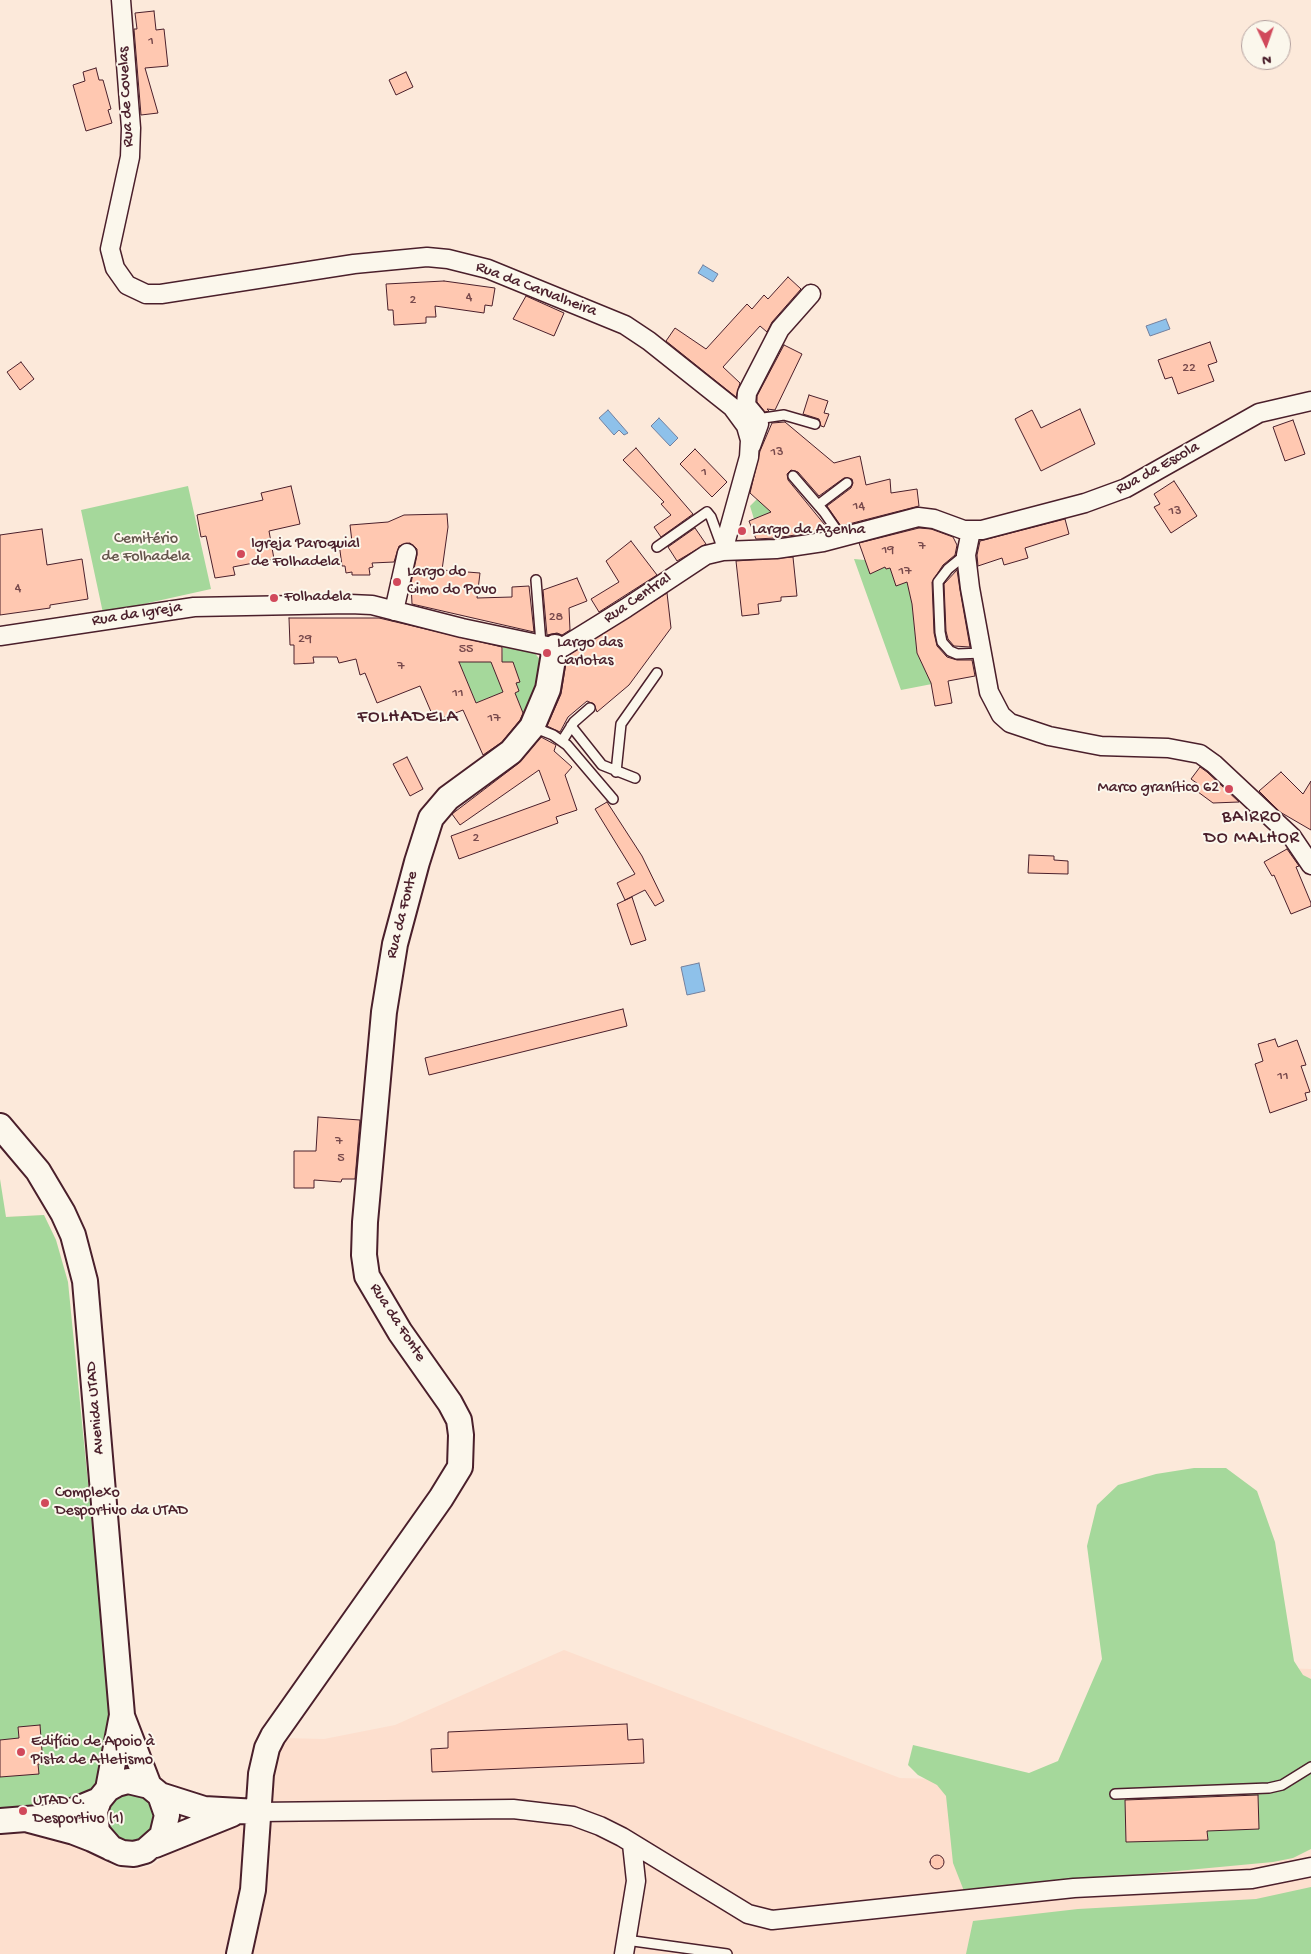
<!DOCTYPE html>
<meta charset="utf-8">
<style>
body{margin:0}
#map{position:relative;width:1311px;height:1954px;overflow:hidden;background:#fce9da;font-family:"Gochi Hand",sans-serif}
canvas{display:block}
.north{position:absolute;left:1241px;top:20px;width:50px;height:50px;box-sizing:border-box;background:#fbf7ec;border:1px solid #b4a19f;border-radius:50%;rotate:177deg;font-size:14px;font-weight:700;line-height:20px;text-align:center;color:#4a1f2b}
.north::after{content:'';display:block;margin:auto;width:18px;height:22px;background:#d1495b;clip-path:polygon(50% 0,100% 100%,50% 72%,0 100%)}
</style>
<div id="map">
<canvas width="1311" height="1954"></canvas>
<div class="north">N</div>
</div>
<script>
const ctx = document.querySelector('canvas').getContext('2d');
ctx.lineJoin = 'round';
function fill(path, color) { ctx.fillStyle = color; ctx.fill(path, 'evenodd'); }
const shape = rows => new Path2D(rows.map(r => 'M' + r).join(''));
function stroke(path, color, width, dash) { ctx.strokeStyle = color; ctx.lineWidth = width; ctx.lineCap = dash ? 'butt' : 'round'; ctx.setLineDash(dash || []); ctx.stroke(path); }
function write(font, color, halo, rows, align = 'center') {
  ctx.font = font + ' "Gochi Hand",sans-serif'; ctx.lineWidth = 4; ctx.setLineDash([]); ctx.textBaseline = 'middle'; ctx.strokeStyle = halo; ctx.fillStyle = color; for (const [text, x, y, turn = 0] of rows) {
    ctx.save(); ctx.translate(x, y); ctx.rotate((+turn || 0) * Math.PI / 180); ctx.textAlign = isNaN(turn) ? turn : align; if (halo) ctx.strokeText(text, 0, 0); ctx.fillText(text, 0, 0); ctx.restore();
  }
}
fill(shape([
 [44,1215,56,1240,68,1282,99,1785,68,1799,72,1838,82,1842,108,1863,118,1868,131,1870,151,1866,177,1848,224,1826,272,1824,271,1766,284,1738,324,1739,395,1725,564,1650,900,1778,1016,1781,1284,1668,1311,1669,1311,1954,0,1954,0,1217]
]), '#fddfce');
fill(shape([
 [188,486,211,589,103,613,81,510],
 [757,499,785,508,754,519,750,506],
 [854,559,865,560,870,573,885,567,886,569,890,568,907,581,912,604,917,653,932,684,901,690],
 [503,640,533,651,542,662,533,708,512,734,496,695,476,703,459,662,502,662],
 [0,1179,6,1217,44,1215,56,1240,68,1282,112,1724,99,1785,68,1799,28,1806,0,1808],
 [1194,1468,1226,1468,1257,1491,1275,1542,1294,1661,1303,1675,1311,1679,1311,1849,1293,1858,1273,1862,964,1891,953,1863,946,1796,937,1785,918,1775,908,1765,913,1745,1029,1773,1058,1761,1102,1659,1087,1546,1097,1505,1118,1485,1156,1474],
 '106 1818a25 25 0 1 1 50 0a25 25 0 1 1-50 0Z',
 [1311,1887,1311,1954,966,1954,973,1921,1078,1909,1256,1899]
]), '#a5d89b');
const water = shape([
 [703,265,718,274,713,282,698,273,703,265],
 [1166,319,1170,329,1150,336,1146,326,1166,319],
 [608,410,628,433,624,435,619,430,614,435,599,418,608,410],
 [659,418,678,438,670,446,651,426,659,418],
 [699,963,705,991,687,995,681,967,699,963]
]);
fill(water, '#8ec1ea');
stroke(water, '#73809e', 1);
const building = shape([
 [154,11,156,30,164,29,168,66,145,68,158,113,141,115,134,29,137,29,135,13,154,11],
 [96,68,99,80,103,80,111,109,108,110,112,123,86,131,73,85,85,81,83,72,96,68],
 [406,72,413,87,396,95,389,80,406,72],
 [788,277,801,289,772,322,767,332,760,326,723,367,740,383,736,397,666,341,675,328,706,349,747,304,752,309,764,295,768,299,788,277],
 [444,281,495,288,492,306,485,305,484,313,435,306,436,317,426,317,426,323,394,325,393,310,388,310,386,284,444,281],
 [526,296,564,313,554,336,513,319,526,296],
 [1210,342,1217,362,1208,365,1214,381,1178,394,1172,377,1165,379,1158,360,1210,342],
 [784,345,802,354,775,410,767,409,769,411,765,412,757,402,757,396,784,345],
 [21,362,34,379,20,390,7,372,21,362],
 [809,395,828,401,824,413,829,414,824,427,821,426,819,419,803,414,809,395],
 [1080,409,1095,444,1041,471,1015,419,1032,410,1041,428,1080,409],
 [1293,420,1305,454,1285,461,1273,427,1293,420],
 [785,422,834,463,860,456,866,485,890,479,891,493,917,489,919,506,841,526,827,506,851,488,853,483,852,479,844,478,819,496,798,472,791,470,787,474,788,480,829,530,775,538,756,539,749,521,771,512,750,493,760,451,772,423,785,422],
 [636,448,693,514,661,537,654,527,671,515,661,504,664,502,623,460,636,448],
 [695,449,727,482,712,497,680,464,695,449],
 [1174,481,1197,516,1171,533,1154,507,1160,504,1154,494,1174,481],
 [291,486,300,524,269,531,274,559,233,567,235,575,215,578,206,536,201,537,197,515,263,500,261,493,291,486],
 [447,514,448,527,442,570,480,573,477,598,512,597,512,587,529,586,534,632,412,604,411,583,417,555,417,549,410,543,399,546,394,562,372,563,373,567,369,568,370,575,352,575,352,572,346,573,345,566,342,566,339,543,352,542,350,525,388,522,404,515,447,514],
 [1065,519,1069,534,1025,548,1028,558,1004,565,1002,558,978,566,977,555,980,541,1065,519],
 [695,528,706,544,677,561,668,547,695,528],
 [919,528,931,529,953,537,957,545,955,555,943,565,932,582,934,633,937,646,947,657,957,660,972,660,975,676,948,681,952,703,935,706,931,683,917,653,912,604,907,582,896,586,890,568,886,569,885,567,870,574,859,543,919,528],
 [42,529,47,565,82,559,88,599,50,605,50,608,0,615,0,535,42,529],
 [631,541,657,575,599,612,591,599,619,582,606,561,631,541],
 [793,557,797,596,781,597,781,601,758,604,759,614,742,616,736,561,793,557],
 [957,570,960,590,970,647,954,646,948,639,946,631,944,584,957,570],
 [577,578,587,601,569,608,570,630,562,635,557,633,547,635,543,590,577,578],
 [667,593,671,628,629,685,597,712,594,704,587,701,568,717,560,732,547,726,561,694,567,656,667,593],
 [289,618,379,618,502,647,502,662,513,662,520,682,516,683,519,691,515,693,523,713,520,720,502,742,483,755,463,710,435,721,420,686,377,703,365,673,360,675,356,659,339,663,337,657,313,657,314,663,294,664,294,645,290,645,289,618],
 [459,662,491,662,503,692,476,703,459,662],
 [541,737,556,745,554,751,572,767,565,775,577,810,556,817,558,823,459,859,451,836,550,800,539,770,460,825,452,814,519,763,541,737],
 [407,757,423,789,410,796,393,764,407,757],
 [1200,767,1207,772,1239,802,1213,803,1194,789,1198,784,1191,779,1200,767],
 [1281,772,1303,794,1311,781,1311,830,1280,812,1259,791,1281,772],
 [607,802,642,856,664,901,655,906,645,890,625,900,617,883,635,874,595,809,607,802],
 [1287,849,1299,866,1296,867,1311,903,1311,906,1291,914,1274,875,1272,876,1264,862,1287,849],
 [1029,855,1054,856,1054,860,1068,861,1068,874,1028,873,1029,855],
 [632,897,646,940,631,945,617,904,632,897],
 [623,1009,627,1026,429,1075,425,1058,623,1009],
 [1275,1039,1278,1047,1297,1040,1306,1065,1301,1066,1310,1092,1305,1093,1307,1100,1270,1113,1255,1064,1263,1061,1258,1044,1275,1039],
 [318,1117,360,1120,355,1179,342,1179,341,1182,314,1180,314,1188,294,1188,294,1151,316,1151,318,1117],
 [627,1724,628,1740,643,1739,644,1763,432,1772,431,1749,448,1748,448,1732,627,1724],
 [40,1725,43,1764,38,1764,39,1774,0,1777,0,1740,19,1738,18,1727,40,1725],
 [1258,1795,1259,1829,1207,1831,1208,1840,1126,1842,1125,1800,1258,1795],
 '930 1862a7 7 0 1 1 14 0a7 7 0 1 1-14 0Z'
]);
fill(building, '#ffc8b1');
stroke(building, '#4a1f2b', 1);
const lane = shape([
 [757,419,784,415,815,424],
 [793,476,824,512,842,538],
 [818,505,847,483],
 [657,547,707,512,711,517,722,547],
 [965,555,948,569,938,582,940,632,942,642,950,651,957,654,982,653],
 [536,580,541,644],
 [571,726,602,765,635,778],
 [533,727,553,735,567,745,613,799],
 [562,741,574,722,590,708],
 [616,772,621,724,657,673],
 [1115,1794,1269,1788,1282,1785,1311,1767],
 [626,1940,727,1954]
]);
const street = shape([
 [121,0,131,128,130,157,110,249,115,268,127,285,146,294,161,294,354,264,427,257,448,259,488,269,625,325,649,341,732,407,746,426,750,440,749,457,723,551],
 [751,446,759,424,756,417,746,405,747,393,780,329,811,294],
 [971,531,966,555,970,588,989,692,1001,715,1010,723,1049,736,1101,746,1168,748,1200,754,1214,764,1292,837,1311,865],
 [394,611,407,553],
 [0,636,194,607,350,604,372,605,462,628,547,646,563,647,626,608,706,555,723,551,776,549,823,542,918,517,934,519,964,530,982,530,1085,503,1126,488,1259,413,1311,401],
 [258,1812,513,1809,573,1816,600,1826,622,1837,748,1914,772,1920,1074,1888,1252,1879,1311,1867],
 [624,1954,636,1881,632,1844]
]);
const secondary = shape([
 [0,1126,38,1171,63,1213,73,1235,85,1281,122,1715,108,1789],
 [122,1716,149,1786],
 [160,1795,204,1809,258,1812],
 [29,1820,74,1832,92,1839,111,1848,122,1853,134,1854,145,1851,162,1836,167,1815,160,1795,149,1786,128,1781,117,1784,108,1789,99,1800,95,1811,97,1832,111,1848],
 [0,1821,51,1817,70,1812,99,1800],
 [155,1845,232,1814],
 [239,1954,253,1890,261,1774,267,1748,273,1736,441,1498,460,1467,461,1435,459,1420,450,1403,400,1332,367,1276,364,1255,365,1222,384,1012,395,944,417,862,431,818,448,798,511,752,532,727,548,689,555,647]
]);
stroke(lane, '#4a1f2b', 12);
stroke(street, '#4a1f2b', 21);
stroke(secondary, '#4a1f2b', 28);
stroke(lane, '#fbf7ec', 9);
stroke(street, '#fbf7ec', 18);
stroke(secondary, '#fbf7ec', 24);
for (const [x, y, r, color] of [
 [742,531,5,"#d1495b"],
 [241,554,5,"#d1495b"],
 [397,582,5,"#d1495b"],
 [274,598,5,"#d1495b"],
 [547,653,5,"#d1495b"],
 [1229,789,5,"#d1495b"],
 [45,1503,5,"#d1495b"],
 [21,1752,5,"#d1495b"],
 [23,1811,5,"#d1495b"]
]) { const dot = new Path2D(); dot.arc(x, y, r, 0, 2 * Math.PI); ctx.fillStyle = color; ctx.fill(dot); stroke(dot, '#fbf7ec', 2); }
write('14px', '#77494c', null, [
 ["1",151,42],
 ["4",469,298],
 ["2",413,301],
 ["22",1189,369],
 ["13",777,453],
 ["1",704,473],
 ["14",859,507],
 ["13",1175,512],
 ["7",922,547],
 ["19",888,551],
 ["17",905,572],
 ["4",18,589],
 ["28",556,618],
 ["29",305,640],
 ["55",466,650],
 ["7",401,667],
 ["11",458,694],
 ["17",494,719],
 ["2",476,839],
 ["11",1283,1077],
 ["7",339,1142],
 ["5",341,1159]
]);
write('16px', '#4a1f2b', '#fbf7ec', [
 ["Rua de Covelas",127,97,-93],
 ["Rua da Carvalheira",536,290,21],
 ["Rua da Escola",1158,469,-29],
 ["Rua Central",638,599,-34],
 ["Rua da Igreja",137,615,-9],
 ["Rua da Fonte",403,915,-76],
 ["Rua da Fonte",397,1323,57],
 ["Avenida UTAD",96,1408,-95]
]);
write('16px', '#4a1f2b', '#fbf7ec', [
 ["Largo da Azenha",752,531],
 ["Igreja Paroquial",251,545],
 ["de Folhadela",251,563],
 ["Largo do",407,573],
 ["Cimo do Povo",407,591],
 ["Folhadela",284,598],
 ["Largo das",557,644],
 ["Carlotas",557,662],
 ["Marco granítico 62",1219,789,"right"],
 ["Complexo",55,1494],
 ["Desportivo da UTAD",55,1512],
 ["Edifício de Apoio à",31,1743],
 ["Pista de Atletismo",31,1761],
 ["UTAD C.",33,1802],
 ["Desportivo (1)",33,1820]
], 'left');
write('16px', '#65564d', '#fbf7ec', [
 ["Cemitério",146,540],
 ["de Folhadela",146,558]
]);
ctx.letterSpacing = '1px';
write('18px', '#4a1f2b', '#fbf7ec', [
 ["BAIRRO",1252,818],
 ["DO MALHOR",1252,839]
]);
ctx.letterSpacing = '0px';
ctx.letterSpacing = '1px';
write('19px', '#4a1f2b', '#fbf7ec', [
 ["FOLHADELA",408,718]
]);
ctx.letterSpacing = '0px';
</script>
